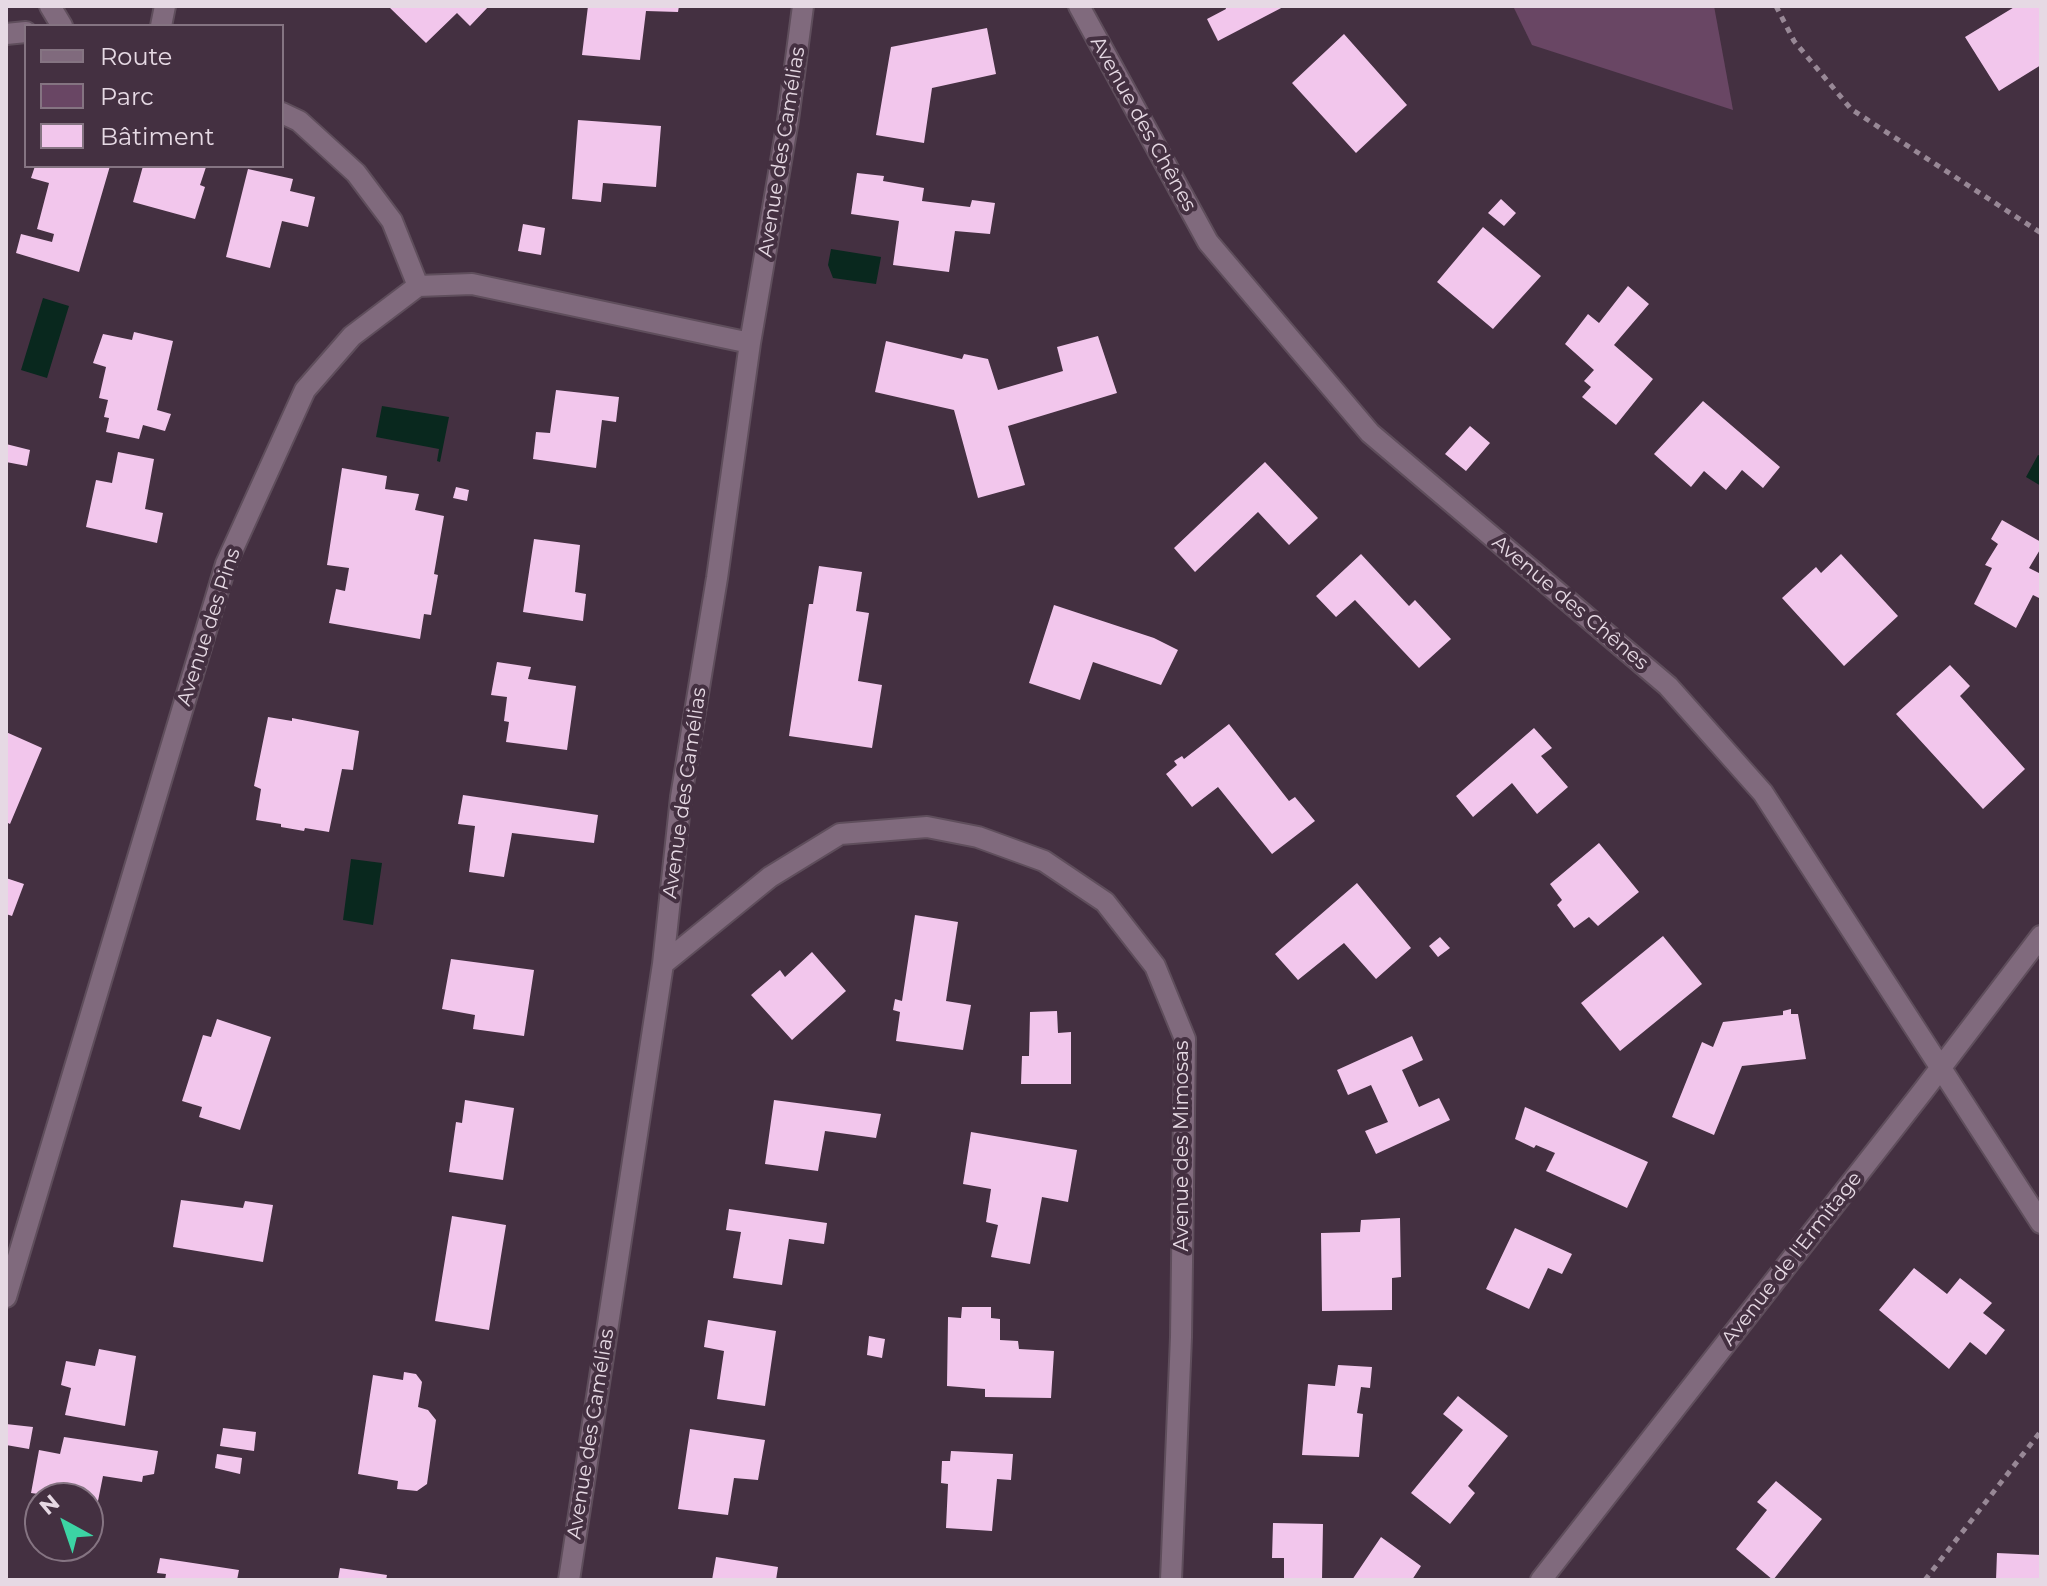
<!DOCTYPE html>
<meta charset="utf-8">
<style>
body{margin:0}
#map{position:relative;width:2047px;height:1586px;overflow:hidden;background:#443041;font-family:Montserrat,sans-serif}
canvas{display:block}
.frame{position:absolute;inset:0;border:8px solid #e6d9e4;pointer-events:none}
.legend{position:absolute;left:24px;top:24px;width:260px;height:144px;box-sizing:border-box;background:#443041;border:2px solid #857482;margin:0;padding:10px 14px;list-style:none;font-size:24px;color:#e6d9e4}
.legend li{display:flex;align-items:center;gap:16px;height:40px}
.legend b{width:40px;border:2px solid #857482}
.north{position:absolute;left:24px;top:1482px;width:80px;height:80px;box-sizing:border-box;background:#443041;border:2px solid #857482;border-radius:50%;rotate:320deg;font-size:22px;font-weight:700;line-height:32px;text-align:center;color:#e6d9e4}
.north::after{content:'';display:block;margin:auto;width:28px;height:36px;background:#3cd4a4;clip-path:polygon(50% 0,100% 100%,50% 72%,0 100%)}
</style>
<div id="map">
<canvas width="2047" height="1586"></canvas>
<div class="frame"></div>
<ul class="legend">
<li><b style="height:10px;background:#806a7d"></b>Route</li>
<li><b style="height:22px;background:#694664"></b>Parc</li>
<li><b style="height:22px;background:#f2c6ec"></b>Bâtiment</li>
</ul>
<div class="north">N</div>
</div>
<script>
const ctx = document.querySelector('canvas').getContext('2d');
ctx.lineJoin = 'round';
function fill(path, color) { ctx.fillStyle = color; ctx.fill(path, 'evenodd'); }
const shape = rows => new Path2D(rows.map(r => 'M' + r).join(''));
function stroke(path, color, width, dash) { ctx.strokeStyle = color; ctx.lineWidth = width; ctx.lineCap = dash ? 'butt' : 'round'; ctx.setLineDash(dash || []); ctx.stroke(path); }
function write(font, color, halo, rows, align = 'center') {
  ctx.font = font + ' Montserrat,sans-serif'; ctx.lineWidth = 8; ctx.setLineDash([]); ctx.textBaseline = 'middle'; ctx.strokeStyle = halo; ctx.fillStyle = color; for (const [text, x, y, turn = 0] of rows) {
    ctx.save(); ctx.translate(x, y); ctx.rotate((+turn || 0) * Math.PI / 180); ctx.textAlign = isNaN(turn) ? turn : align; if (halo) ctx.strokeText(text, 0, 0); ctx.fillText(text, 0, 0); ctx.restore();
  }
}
fill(shape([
 [1513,6,1714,6,1733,110,1532,45]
]), '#694664');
fill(shape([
 [831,249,881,257,876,284,833,278,828,265],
 [43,298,69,306,47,378,21,370],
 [382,406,449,417,440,462,437,461,439,449,376,437],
 [2038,455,2041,456,2041,486,2026,477],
 [351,859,382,863,373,925,343,920]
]), '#09281e');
fill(shape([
 [388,6,489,6,470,26,457,13,426,43],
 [588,6,679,6,678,12,646,11,640,60,582,55],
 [1225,6,1285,6,1218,41,1207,19,1226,9],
 [2016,6,2041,6,2041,65,1999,91,1965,37],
 [987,28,996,74,932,88,924,143,876,135,891,47],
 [1344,34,1407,105,1356,153,1292,83],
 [578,120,661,126,656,187,603,183,601,202,572,199],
 [35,166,110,166,79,272,16,253,21,234,52,242,54,234,37,229,49,183,31,178],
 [143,166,206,167,200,185,205,187,195,219,133,202],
 [248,169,293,179,290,191,315,197,308,227,282,221,270,268,226,257],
 [857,173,884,176,883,181,924,188,922,201,970,207,972,200,995,203,990,234,955,231,949,272,893,265,899,221,851,214],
 [1501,199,1516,213,1504,226,1488,213],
 [523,224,545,228,541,255,518,251],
 [1483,227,1541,276,1493,329,1437,282],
 [1628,286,1649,304,1614,345,1653,379,1616,425,1582,397,1591,387,1584,381,1594,370,1565,344,1588,314,1599,323],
 [134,332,173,341,157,410,171,414,165,431,143,425,139,439,106,432,109,418,104,417,108,400,99,398,106,367,93,363,103,334,132,340],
 [1098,336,1117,393,1008,426,1025,485,978,498,954,410,875,392,886,341,962,359,964,354,988,359,998,390,1063,371,1057,347],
 [556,390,619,397,616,422,602,420,596,468,533,459,536,432,550,433],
 [1703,401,1780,467,1763,488,1742,470,1726,490,1704,471,1691,487,1654,454],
 [1470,426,1490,443,1466,471,1445,454],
 [6,444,30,450,27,466,6,462],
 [118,452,154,459,145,509,163,513,157,543,86,527,96,480,112,483],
 [1265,462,1318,518,1289,545,1258,512,1195,572,1174,548],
 [342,468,387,476,385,489,419,494,415,510,444,516,434,574,438,575,431,615,424,614,420,639,329,623,336,589,345,591,349,568,327,565],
 [456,487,469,490,467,501,453,498],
 [2002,520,2041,542,2041,548,2029,568,2041,574,2041,599,2033,595,2016,628,1974,604,1992,568,1985,565,1998,544,1991,539],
 [534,539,580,545,575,592,586,594,583,621,523,612],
 [1361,554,1409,606,1415,600,1451,639,1419,668,1355,600,1336,617,1316,596],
 [1841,554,1898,616,1844,666,1782,598,1816,567,1821,573],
 [819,566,862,572,856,611,869,613,858,681,882,685,872,748,789,736,809,604,813,604],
 [1054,605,1154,638,1178,650,1161,685,1093,662,1080,700,1029,683],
 [497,662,531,667,528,679,576,686,567,750,506,742,509,722,504,721,507,697,491,695],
 [1950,665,1970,686,1960,696,2025,769,1983,809,1896,714],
 [268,717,292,721,292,718,359,731,353,770,342,769,329,832,305,828,304,831,281,827,281,824,256,820,261,789,254,786],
 [1229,724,1289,801,1295,797,1315,821,1272,854,1218,787,1192,807,1166,774,1177,765,1174,761,1182,756,1184,759],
 [1534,728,1552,748,1541,756,1568,787,1537,814,1512,783,1473,817,1456,796],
 [6,732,42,748,10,824,6,822],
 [463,795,598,815,594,843,512,833,504,877,469,872,475,826,458,824],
 [1599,843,1639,892,1598,926,1589,917,1574,928,1557,905,1562,900,1550,884],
 [6,878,24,884,12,916,6,914],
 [1357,883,1411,948,1376,979,1344,943,1298,980,1275,954],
 [915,915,958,922,946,1001,971,1005,963,1050,896,1041,900,1012,893,1010,895,999,902,1001],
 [1663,936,1702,984,1620,1051,1581,1003],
 [1440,937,1450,948,1438,957,1429,946],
 [812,952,846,991,792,1040,751,995,780,970,785,977],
 [451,959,534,970,524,1036,473,1029,475,1015,442,1009],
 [1791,1009,1791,1014,1798,1014,1806,1059,1742,1066,1714,1135,1672,1117,1702,1042,1713,1047,1723,1022,1783,1015,1783,1011],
 [1057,1011,1058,1033,1071,1032,1071,1084,1021,1084,1022,1056,1029,1056,1030,1012],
 [217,1019,271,1037,240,1130,199,1117,202,1107,182,1101,203,1035,211,1037],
 [1412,1036,1423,1060,1402,1070,1419,1107,1439,1098,1450,1120,1376,1154,1365,1131,1388,1122,1371,1085,1348,1095,1337,1070],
 [465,1100,514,1108,503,1180,449,1172,456,1122,462,1123],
 [774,1100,881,1114,876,1138,825,1131,818,1171,765,1164],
 [1525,1107,1648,1162,1627,1208,1546,1171,1555,1153,1536,1145,1534,1148,1515,1139],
 [971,1132,1077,1150,1068,1202,1042,1197,1030,1264,991,1257,998,1225,986,1222,991,1189,963,1184],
 [181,1200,243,1208,245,1201,273,1205,263,1262,173,1247],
 [729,1209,827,1223,824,1244,789,1239,782,1285,733,1278,741,1232,726,1230],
 [452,1216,506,1225,489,1330,435,1321],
 [1400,1218,1401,1277,1392,1278,1392,1310,1322,1311,1321,1233,1360,1232,1361,1220],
 [1515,1228,1572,1254,1562,1274,1548,1268,1529,1309,1486,1289],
 [1914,1268,1947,1294,1960,1278,1992,1303,1983,1313,2005,1330,1986,1355,1970,1342,1949,1369,1879,1310],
 [962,1307,991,1307,991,1318,1000,1319,1000,1340,1018,1341,1019,1349,1054,1351,1051,1398,985,1397,985,1389,947,1386,948,1317,961,1318],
 [708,1320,776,1331,765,1406,717,1399,724,1351,704,1347],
 [869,1336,885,1339,882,1358,867,1355],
 [99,1349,136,1356,125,1426,65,1415,71,1388,61,1385,66,1361,95,1366],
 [1338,1365,1372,1367,1370,1388,1361,1387,1357,1413,1363,1414,1359,1457,1302,1455,1308,1384,1335,1386],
 [404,1372,416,1374,422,1382,418,1407,428,1410,436,1420,427,1484,417,1491,397,1489,398,1481,358,1474,373,1375,403,1380],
 [1458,1396,1508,1436,1468,1486,1475,1493,1450,1524,1411,1493,1463,1430,1443,1414],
 [6,1424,33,1427,29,1449,6,1445],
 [223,1428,256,1432,254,1451,220,1446],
 [690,1429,765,1440,758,1480,734,1478,728,1515,678,1509],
 [64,1437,158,1451,154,1474,143,1476,142,1482,103,1476,97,1506,88,1505,88,1498,44,1498,45,1495,31,1493,39,1450,60,1454],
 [951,1451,1013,1454,1011,1480,997,1479,992,1531,946,1528,948,1484,941,1483,942,1461,950,1461],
 [217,1454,242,1458,240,1474,215,1468],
 [1776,1481,1822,1519,1773,1580,1736,1549,1767,1510,1757,1502],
 [1273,1523,1323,1524,1322,1580,1284,1580,1284,1558,1272,1558],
 [1381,1537,1421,1566,1412,1580,1352,1580],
 [1997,1553,2041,1555,2041,1580,1996,1580],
 [716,1557,778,1567,776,1580,712,1580],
 [160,1558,239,1570,237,1580,165,1580,166,1574,157,1573],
 [340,1568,387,1575,386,1580,338,1580]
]), '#f2c6ec');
const street = shape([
 [50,6,62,26],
 [1079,6,1208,242,1370,433,1668,686,1763,793,2041,1223],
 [161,26,165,6],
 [6,34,26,32],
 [282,113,299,121,356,173,392,221,418,286],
 [663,964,770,877,840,834,927,827,978,837,1044,861,1105,902,1155,966,1185,1039,1181,1337,1171,1580],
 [6,1297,226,564,305,390,352,336,418,286,472,284,750,343],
 [569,1580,663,964,681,797,717,578,750,343,788,120,803,6],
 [1541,1580,1923,1091,2041,936]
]);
stroke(street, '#5f4e5c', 24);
stroke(shape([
 [1776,6,1794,41,1851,109,2041,233],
 [1925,1580,2041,1431]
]), '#988896', 5, [6, 6]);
stroke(street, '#806a7d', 20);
write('20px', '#e6d9e4', '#443041', [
 ["Avenue des Chênes",1143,124,61],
 ["Avenue des Camélias",782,152,-81],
 ["Avenue des Chênes",1570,603,40],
 ["Avenue des Pins",209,627,-72],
 ["Avenue des Camélias",685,793,-82],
 ["Avenue des Mimosas",1182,1146,-90],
 ["Avenue de l'Ermitage",1792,1259,-52],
 ["Avenue des Camélias",591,1434,-81]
]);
</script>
